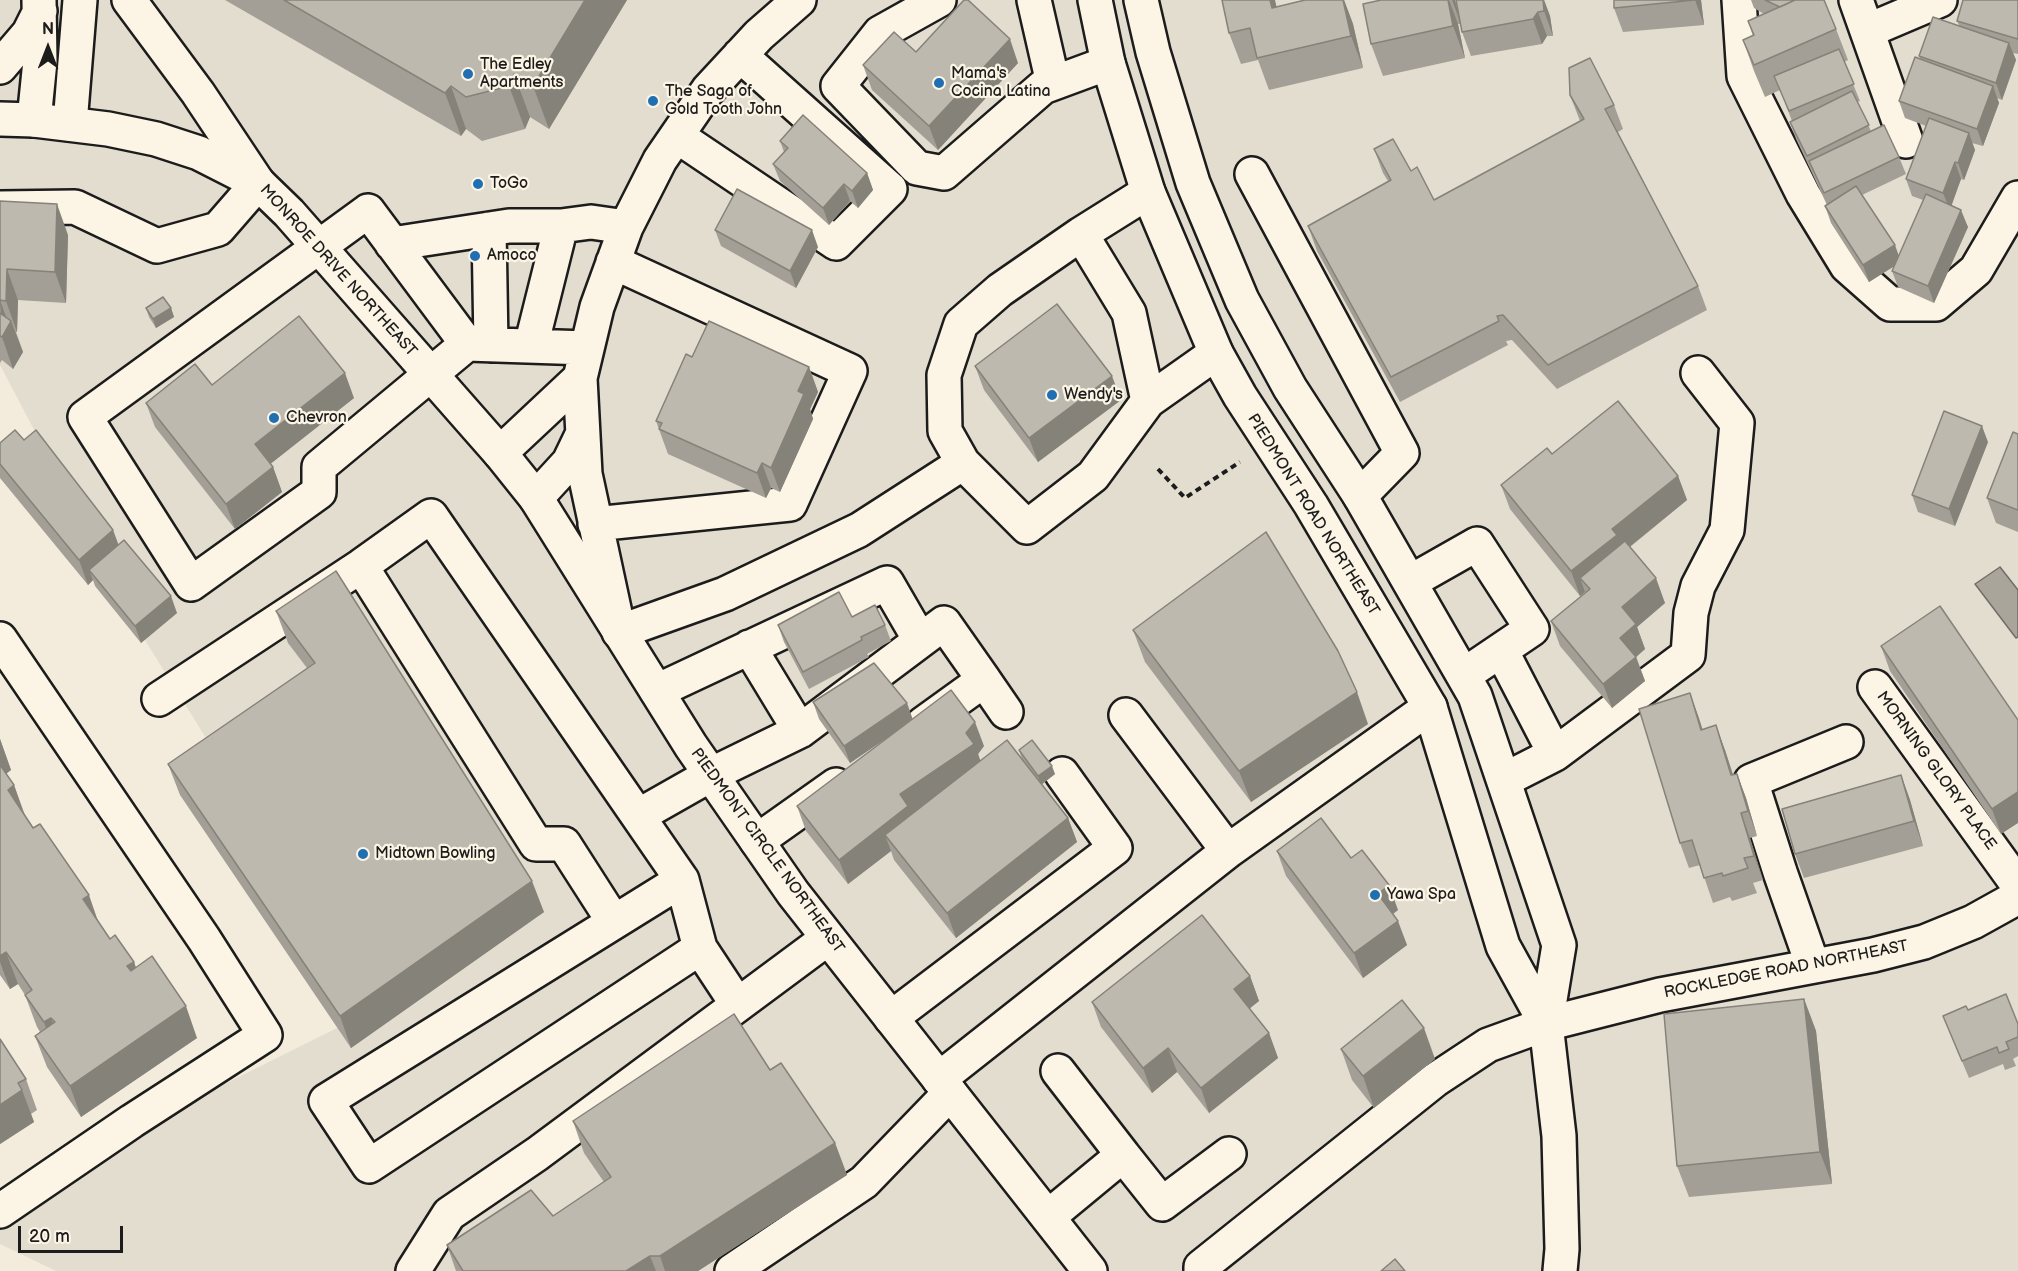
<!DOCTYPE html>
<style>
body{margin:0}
#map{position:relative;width:2018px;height:1271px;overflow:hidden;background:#f3ecdd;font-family:"Balsamiq Sans",sans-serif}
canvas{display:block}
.north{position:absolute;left:18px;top:18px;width:60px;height:60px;-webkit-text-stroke:4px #fcf5e5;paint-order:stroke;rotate:0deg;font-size:16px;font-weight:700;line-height:24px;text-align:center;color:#1c1c1c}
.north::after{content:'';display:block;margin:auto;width:21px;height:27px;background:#1c1c1c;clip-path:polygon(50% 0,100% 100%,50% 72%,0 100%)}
.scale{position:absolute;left:18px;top:1226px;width:105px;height:27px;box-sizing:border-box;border:3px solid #1c1c1c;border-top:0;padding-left:8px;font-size:18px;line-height:21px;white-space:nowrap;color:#1c1c1c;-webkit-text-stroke:4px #fcf5e5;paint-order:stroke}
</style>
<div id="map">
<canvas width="2018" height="1271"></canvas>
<div class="north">N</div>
<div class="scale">20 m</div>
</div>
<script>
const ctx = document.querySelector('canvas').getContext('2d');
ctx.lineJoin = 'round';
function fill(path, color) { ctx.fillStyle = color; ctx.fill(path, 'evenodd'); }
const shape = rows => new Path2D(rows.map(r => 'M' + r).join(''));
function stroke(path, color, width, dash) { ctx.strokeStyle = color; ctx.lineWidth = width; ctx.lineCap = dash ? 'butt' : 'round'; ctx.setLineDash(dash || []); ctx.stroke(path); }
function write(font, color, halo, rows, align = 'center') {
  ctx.font = font + ' "Balsamiq Sans",sans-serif'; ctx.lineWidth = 4.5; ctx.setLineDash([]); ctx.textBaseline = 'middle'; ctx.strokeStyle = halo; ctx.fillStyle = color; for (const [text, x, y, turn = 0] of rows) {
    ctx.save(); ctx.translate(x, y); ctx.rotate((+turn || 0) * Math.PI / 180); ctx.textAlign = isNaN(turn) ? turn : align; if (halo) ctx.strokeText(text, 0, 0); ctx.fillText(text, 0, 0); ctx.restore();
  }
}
fill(shape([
 [0,0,2018,0,2018,1271,56,1271,0,1244,0,1196,375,1009,143,637,0,365]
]), '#e3ddcf');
const water = shape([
 [2000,567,2018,590,2018,637,2016,638,1975,584,2000,567]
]);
fill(water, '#aaa59b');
stroke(water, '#716e68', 1.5);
const minor = shape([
 [799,0,759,35,708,90,660,160,626,227,597,307,580,378,585,474,619,632,725,594,859,530,963,463],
 [939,0,880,33,838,86,917,168,944,173,1043,87,1108,63],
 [1034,0,1053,83],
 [1739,0,1744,76,1803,194,1847,266,1890,304,1936,304,1976,270,2018,198],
 [1856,0,1906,141],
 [1867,31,1940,0],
 [677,136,836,243,890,189,740,55],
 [1252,174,1402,453,1360,496],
 [1148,192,1081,234,1000,290,961,324,944,375,945,431,963,463,1027,527,1093,476,1148,401,1216,353],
 [0,208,75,207,157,246,218,229,258,183],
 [368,211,467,344,319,467,319,492,191,584,85,417,368,211],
 [489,229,491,345],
 [1081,234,1129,313,1148,401],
 [392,244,509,226,561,226],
 [467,344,587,348],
 [531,346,561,226,591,222,626,227],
 [500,453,580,378],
 [536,498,569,462,582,435],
 [595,524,790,504,850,371,613,262],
 [361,566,536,844,564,844,614,922],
 [1410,582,1477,544,1532,629,1464,675],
 [0,639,204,939,265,1035,132,1121,0,1211],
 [749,647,800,731],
 [1501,650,1555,754,1504,780],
 [984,680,1006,712],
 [1875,687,2018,885],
 [657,691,887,583,920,640],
 [159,699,361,566,431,516,682,880,700,948,737,1004],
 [1126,715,1228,851],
 [1555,754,1688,655,1691,613,1698,586,1727,530,1737,423,1698,373],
 [638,816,712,774,800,731,944,623,984,680,923,724],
 [757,841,836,785],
 [682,880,326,1101,369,1166,700,948],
 [1813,966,1780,872,1751,781,1846,742],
 [891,1018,1115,848,1062,774],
 [1058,1071,1123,1155],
 [939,1079,1228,851,1430,707],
 [1048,1217,1123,1155,1162,1204,1229,1154],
 [413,1271,449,1214,537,1154,828,938],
 [732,1271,864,1182,950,1093],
 [1201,1271,1201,1267,1435,1080,1488,1045,1546,1024,1660,995,1873,955,1924,942,1973,922,2018,897]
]);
const major = shape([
 [1095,0,1108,63,1148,192,1216,353,1240,396,1311,505,1430,707,1503,946,1546,1024],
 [1141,0,1153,52,1193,183,1242,300,1290,388,1360,496,1475,696,1559,945,1546,1024,1559,1136,1562,1249,1560,1271],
 [0,119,34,120,108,129,156,139,199,153,258,183,289,213,500,453,536,498,691,746,793,893,1090,1271]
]);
const highway = shape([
 [129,0,198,93,258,183],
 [0,67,29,33,40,11],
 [34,120,40,61,39,0],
 [70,124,80,0]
]);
stroke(minor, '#1c1c1c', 38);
stroke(major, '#1c1c1c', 38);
stroke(highway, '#1c1c1c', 38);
stroke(shape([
 [1158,469,1185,498,1240,462]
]), '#1c1c1c', 4, [6, 4.5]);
stroke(minor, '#fcf5e5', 33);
stroke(major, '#fcf5e5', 33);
stroke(highway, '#fcf5e5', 33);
fill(shape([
 [225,0,627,0,549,129,530,117,525,129,482,141,466,129,461,136],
 [1305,0,1344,0,1353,24,1363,68,1269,90,1258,60,1241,64,1229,33,1276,7],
 [1381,0,1455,0,1461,24,1458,24,1465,58,1383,76,1371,44],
 [1544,0,1550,16,1553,36,1547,36,1542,44,1471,56,1462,32],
 [1614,0,1701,0,1704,25,1623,32,1614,8],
 [1751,0,1824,0,1836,29,1848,60,1844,62,1860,101,1857,102,1871,131,1899,157,1906,174,1862,195,1899,256,1923,200,1912,196,1906,179,1926,126,1905,118,1899,101,1921,60,1919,56,1959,25,1957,21,2018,0,2018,54,2013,53,2016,60,2002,100,1997,98,1999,103,1983,146,1972,143,1975,150,1964,180,1961,179,1951,205,1968,227,1934,303,1898,287,1892,271,1894,266,1869,282,1831,223,1825,206,1827,205,1796,139,1790,122,1792,121,1780,90,1765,97,1754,71,1743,40,1753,36,1748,21,1764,14,1754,8],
 [916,52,1018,63,938,150,872,90,863,65],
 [1570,95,1614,105,1623,129,1618,132,1698,286,1707,310,1557,389,1512,340,1506,341,1508,345,1400,402,1317,251,1308,226,1388,181,1383,173,1374,149,1411,171,1434,200,1580,121],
 [780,141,867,173,873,190,858,208,850,201,829,225,780,181,773,164,784,152],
 [0,201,68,235,66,303,18,300,17,332,16,332,23,352,13,369,2,360,0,363],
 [715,230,818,247,796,288,721,246],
 [146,308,171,308,174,317,156,328,149,317],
 [692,357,809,367,818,392,810,409,813,419,780,492,771,488,766,498,668,454,656,421],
 [975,366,1121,400,1038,462,984,390],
 [212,385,354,398,270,464,273,467,282,492,235,529,155,427,146,403],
 [2018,434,2018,532,1996,523,1987,498],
 [24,440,113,530,118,545,177,613,141,643,95,586,93,580,88,585,0,478,0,443],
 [1988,442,1955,526,1918,512,1912,495],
 [1552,454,1678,476,1687,500,1630,547,1665,603,1637,627,1645,649,1636,657,1645,681,1612,708,1560,646,1551,621,1586,593,1585,592,1580,596,1510,509,1501,485],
 [276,611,544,912,351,1048,180,795,168,764,307,668,288,643],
 [852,617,885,625,891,641,867,654,869,657,809,689,784,642,778,625],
 [1133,630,1368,724,1251,802,1145,662],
 [1881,646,2018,720,2001,834,1890,671],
 [1690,693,1702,729,1725,750,1733,774,1737,774,1746,798,1757,836,1750,838,1763,880,1753,883,1757,893,1732,901,1730,897,1713,903,1700,865,1689,868,1680,843],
 [813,702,913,719,984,746,978,754,980,761,1022,759,1019,750,1055,774,1042,784,1068,818,1077,842,956,938,894,860,891,851,848,884,806,831,797,806,897,731,850,763,819,719],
 [0,739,11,770,6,774,14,785,25,815,110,939,134,962,136,968,197,1038,81,1117,47,1067,35,1036,40,1032,37,1027,25,995,18,984,10,989,0,975],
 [1901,775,1910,800,1923,846,1804,878,1795,854],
 [1277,851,1351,858,1398,910,1393,914,1407,945,1363,978,1286,876],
 [1250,976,1259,1001,1249,1008,1269,1033,1278,1058,1209,1113,1177,1072,1152,1093,1101,1027,1092,1002],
 [1804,999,1816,1031,1832,1184,1689,1197,1677,1166],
 [1968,1010,2018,1024,2018,1056,2013,1059,2016,1066,2005,1070,2003,1064,1969,1078,1943,1016],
 [0,1039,26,1079,37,1110,31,1114,34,1122,0,1144],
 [1341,1049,1435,1059,1374,1108,1352,1080],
 [770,1070,835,1143,847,1175,698,1271,456,1271,447,1245,553,1216,604,1182,584,1153,573,1121]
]), '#a39f96');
fill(shape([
 [585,0,627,0,549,129,533,86],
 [1270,0,1275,0,1284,39,1272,8],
 [1343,0,1344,0,1353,24,1363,68,1351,36],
 [1448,0,1449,0,1458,24,1465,58,1453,26],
 [1452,0,1455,0,1461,24],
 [1543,0,1544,0,1550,16,1553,36,1544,11],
 [1695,0,1701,0,1704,25],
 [1538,12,1547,36,1542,44,1533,19],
 [1010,39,1018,63,938,150,929,126],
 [2009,43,2016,60,2002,100,1996,83],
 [514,74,530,117,525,129,509,86],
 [451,86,466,129,461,136,445,93],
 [1993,86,1999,103,1983,146,1977,129],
 [1969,133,1975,150,1964,180,1958,163],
 [1955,162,1961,179,1950,210,1943,193],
 [867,173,873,190,858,208,852,191],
 [844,184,850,201,829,225,823,208],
 [57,204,68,235,66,303,55,272],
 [1961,210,1968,227,1934,303,1928,286],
 [812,230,818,247,796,288,790,271],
 [1895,245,1901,262,1869,282,1863,265],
 [7,269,18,300,17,332,6,301],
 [0,300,9,325,11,321,23,352,13,369,2,337],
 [171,308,174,317,156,328,153,319],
 [809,367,818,392,810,409,813,419,780,492,771,468,798,391],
 [345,373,354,398,264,469,255,444],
 [1112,376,1121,400,1038,462,1029,438],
 [1982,426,1988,442,1955,526,1949,509],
 [762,463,771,488,766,498,757,473],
 [273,467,282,492,235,529,226,504],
 [1678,476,1687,500,1623,552,1580,578,1585,592,1580,596,1571,571,1612,529],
 [113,530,122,554,89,570,93,580,88,585,79,560],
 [1656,578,1665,603,1637,627,1645,649,1636,657,1645,681,1612,708,1603,684,1620,638,1622,607],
 [171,596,177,613,141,643,135,626],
 [1357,692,1368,724,1251,802,1239,771],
 [1690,693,1699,718,1710,754,1701,730],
 [907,703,913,720,850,763,844,746],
 [975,722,984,746,978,754,983,768,885,835,891,851,848,884,839,860,900,794,966,733],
 [1716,725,1725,750,1740,799,1731,775],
 [0,739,11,770,0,778],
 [1052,766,1055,774,1041,785,1038,776],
 [1737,774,1746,798,1757,836,1748,811],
 [1901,775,1910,800,1923,846,1914,821],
 [14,785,25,817,8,790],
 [2018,792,2018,823,2001,834,1992,809],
 [1741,813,1750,838,1763,880,1754,856],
 [1068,818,1077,842,956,938,947,913],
 [532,881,544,912,351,1048,340,1016],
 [1389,885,1398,910,1387,918,1378,894],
 [89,895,100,927,83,899],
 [1398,921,1407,945,1363,978,1354,953],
 [6,952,18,984,10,989,0,962,0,956],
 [134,962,145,994,127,966],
 [1250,976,1259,1001,1243,1014,1234,989],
 [1804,999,1816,1031,1832,1184,1820,1152],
 [186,1006,197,1038,81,1117,70,1086],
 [51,1018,63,1049,55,1054,44,1022],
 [1424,1028,1435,1059,1374,1108,1363,1076],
 [1269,1033,1278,1058,1209,1113,1201,1088],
 [1168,1048,1177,1072,1152,1093,1143,1068],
 [22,1090,34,1122,0,1144,0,1105],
 [835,1143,847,1175,698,1271,665,1271,660,1256],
 [650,1256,656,1271,626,1271]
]), '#85827a');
const building = shape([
 [284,0,585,0,533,86,514,74,509,86,466,97,451,86,445,93,284,0],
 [964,0,968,0,1010,39,929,126,863,65,894,32,916,52,964,0],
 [1222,0,1270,0,1272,8,1305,0,1343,0,1351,36,1257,58,1250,28,1229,33,1222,0],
 [1381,0,1448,0,1453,26,1371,44,1363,4,1381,0],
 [1456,0,1543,0,1544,11,1538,12,1533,19,1462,32,1456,0],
 [1614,0,1695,0,1614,8,1614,0],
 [1765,0,1795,0,1780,7,1765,0],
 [1795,0,1824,0,1836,29,1754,65,1743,40,1754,35,1748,21,1795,0],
 [1963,0,2018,0,2018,39,1957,21,1963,0],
 [1933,17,2009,43,1996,83,1919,56,1933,17],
 [1839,49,1854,84,1789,111,1774,76,1839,49],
 [1915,57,1993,86,1977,129,1899,101,1915,57],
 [1590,58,1614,105,1605,109,1698,286,1548,365,1503,315,1497,316,1499,321,1391,377,1308,226,1391,180,1374,149,1393,139,1411,171,1417,167,1434,200,1584,119,1570,95,1569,68,1590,58],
 [1852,91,1869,125,1807,156,1790,122,1852,91],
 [803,115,867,173,852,191,844,184,823,208,773,164,788,148,780,141,803,115],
 [1929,118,1969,133,1958,163,1955,162,1943,193,1906,179,1929,118],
 [1884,125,1899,157,1824,193,1809,161,1884,125],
 [1856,186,1895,245,1863,265,1825,206,1856,186],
 [737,189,812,230,790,271,715,230,737,189],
 [1926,194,1961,210,1928,286,1892,271,1926,194],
 [0,201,57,204,55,272,7,269,6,301,0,300,0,305,0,201],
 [163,297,171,308,153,319,146,308,163,297],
 [1057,304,1112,376,1029,438,975,366,1057,304],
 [0,313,11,321,2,337,0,336,0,313],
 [299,316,345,373,255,444,273,467,226,504,146,403,195,364,212,385,299,316],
 [709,321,809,367,798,391,804,394,771,468,762,463,757,473,659,429,662,423,656,421,686,354,692,357,709,321],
 [1618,401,1678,476,1612,529,1617,535,1571,571,1501,485,1547,448,1552,454,1618,401],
 [1944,411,1982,426,1949,509,1912,495,1944,411],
 [15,430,24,440,36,430,113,530,79,560,0,464,0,443,15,430],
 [2013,432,2018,434,2018,510,1987,498,2013,432],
 [1266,532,1338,651,1357,692,1239,771,1133,630,1266,532],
 [124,540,171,596,135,626,89,570,124,540],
 [1625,541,1656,578,1622,607,1636,624,1620,638,1636,657,1603,684,1551,621,1590,589,1580,578,1625,541],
 [336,571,532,881,340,1016,168,764,315,663,276,611,336,571],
 [839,592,852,617,875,605,885,625,861,637,862,640,803,672,778,625,839,592],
 [1940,606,2018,720,2018,792,1992,809,1881,646,1940,606],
 [874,663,907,703,844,746,813,702,874,663],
 [951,690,975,722,966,733,974,744,900,794,908,806,839,860,797,806,951,690],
 [1690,693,1701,730,1716,725,1731,775,1737,774,1748,811,1741,813,1754,856,1744,858,1748,868,1723,876,1722,873,1704,878,1692,840,1680,843,1639,709,1690,693],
 [1007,740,1068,818,947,913,885,835,1007,740],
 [1032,740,1052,766,1038,776,1019,750,1032,740],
 [0,765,14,785,8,790,33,828,40,824,89,895,83,899,110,939,115,935,134,962,127,966,131,971,152,956,186,1006,70,1086,35,1036,55,1022,51,1018,44,1022,25,995,32,990,6,952,0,956,0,765],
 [1901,775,1914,821,1795,854,1782,809,1901,775],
 [1321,818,1351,858,1362,850,1389,885,1378,894,1398,921,1354,953,1277,851,1321,818],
 [1202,915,1250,976,1234,989,1269,1033,1201,1088,1168,1048,1143,1068,1092,1002,1202,915],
 [2006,994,2018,1024,2018,1037,2006,1042,2009,1049,1999,1053,1997,1047,1962,1061,1943,1016,1966,1006,1968,1010,2006,994],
 [1804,999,1820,1152,1677,1166,1664,1014,1804,999],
 [1402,1000,1424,1028,1363,1076,1341,1049,1402,1000],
 [734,1014,770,1070,781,1063,835,1143,660,1256,650,1256,626,1271,463,1271,447,1245,531,1190,553,1216,611,1177,573,1121,734,1014],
 [0,1039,26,1079,18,1083,22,1090,0,1105,0,1039],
 [1395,1259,1405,1271,1381,1271,1395,1259]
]);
fill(building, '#beb9ae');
stroke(building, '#85827a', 1.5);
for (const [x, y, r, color] of [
 [468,74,6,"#1f6fb2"],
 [939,83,6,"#1f6fb2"],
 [653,101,6,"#1f6fb2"],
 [478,184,6,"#1f6fb2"],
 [475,256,6,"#1f6fb2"],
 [1052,395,6,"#1f6fb2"],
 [274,418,6,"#1f6fb2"],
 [363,854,6,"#1f6fb2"],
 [1375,895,6,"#1f6fb2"]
]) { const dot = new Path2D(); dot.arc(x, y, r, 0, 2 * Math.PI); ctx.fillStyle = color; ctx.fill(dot); stroke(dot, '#fcf5e5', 2); }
write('16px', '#1c1c1c', '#fcf5e5', [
 ["The Edley",480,65],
 ["Apartments",480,83],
 ["Mama's",951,74],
 ["Cocina Latina",951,92],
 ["The Saga of",665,92],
 ["Gold Tooth John",665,110],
 ["ToGo",490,184],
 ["Amoco",487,256],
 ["Wendy's",1064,395],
 ["Chevron",286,418],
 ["Midtown Bowling",375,854],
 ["Yawa Spa",1387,895]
], 'left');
write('16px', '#1c1c1c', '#fcf5e5', [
 ["MONROE DRIVE NORTHEAST",338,271,48],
 ["PIEDMONT ROAD NORTHEAST",1313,515,58],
 ["MORNING GLORY PLACE",1936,771,54],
 ["PIEDMONT CIRCLE NORTHEAST",767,851,54],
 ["ROCKLEDGE ROAD NORTHEAST",1786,970,-11]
]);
</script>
